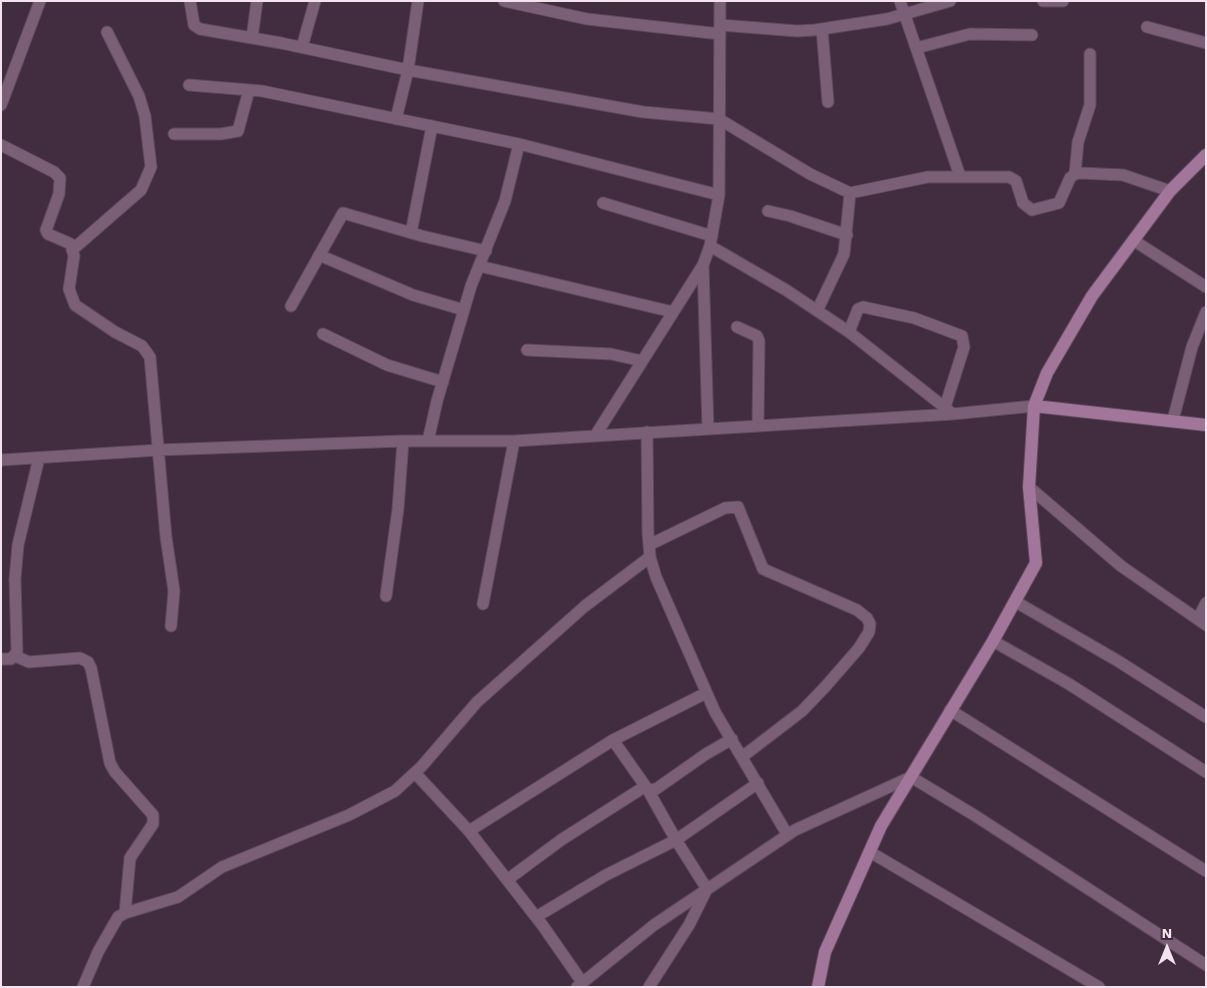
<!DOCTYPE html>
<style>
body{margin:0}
#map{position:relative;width:1207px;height:988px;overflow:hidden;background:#422c3f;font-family:"Work Sans",sans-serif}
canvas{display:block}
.frame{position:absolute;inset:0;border:2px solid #f2e3ef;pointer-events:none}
.north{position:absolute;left:1142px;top:923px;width:50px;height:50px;-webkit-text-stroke:4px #422c3f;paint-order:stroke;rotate:0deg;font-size:14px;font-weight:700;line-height:20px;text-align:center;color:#f2e3ef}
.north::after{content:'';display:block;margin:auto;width:18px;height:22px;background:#f2e3ef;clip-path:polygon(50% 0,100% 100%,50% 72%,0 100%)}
</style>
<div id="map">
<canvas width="1207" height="988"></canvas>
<div class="frame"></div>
<div class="north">N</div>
</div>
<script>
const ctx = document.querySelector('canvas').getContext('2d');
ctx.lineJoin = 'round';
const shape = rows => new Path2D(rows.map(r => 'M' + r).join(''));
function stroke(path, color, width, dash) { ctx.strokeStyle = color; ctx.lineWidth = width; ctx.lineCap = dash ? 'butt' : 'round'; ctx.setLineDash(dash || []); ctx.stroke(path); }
const street = shape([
 [190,1,194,25,200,29,281,43,408,70,643,112,719,119,810,174,850,193,928,177,1009,177,1016,181,1023,203,1032,210,1059,203,1070,178,1075,174,1080,173,1123,175,1170,191],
 [504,1,587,19,720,34],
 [900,1,960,176],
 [1043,1,1063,1],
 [720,25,797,31,815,30,887,19,950,1],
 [1147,27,1206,43],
 [822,29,828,102],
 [252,38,257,1],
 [302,47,315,1],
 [916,48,970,34,1032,35],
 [189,85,262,91,373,114,519,144,719,195],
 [1,105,40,1],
 [396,119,408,70,418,1],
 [174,134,221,134,238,131,249,90],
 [1,145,54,172,60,178,59,194,46,230,48,234,71,244,74,256,69,289,75,305,115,332,142,346,150,357,166,537,174,591,171,626],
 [1075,174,1078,142,1090,105,1090,54],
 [603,203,712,236],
 [768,211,790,216,847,235],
 [411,233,432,126],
 [1133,240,1206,287],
 [710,246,786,290,849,332,953,414],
 [72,250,141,190,151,167,145,116,139,96,107,32],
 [319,255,413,295,464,310],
 [703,265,708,428],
 [479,266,673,312],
 [291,306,343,213,422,236,486,251],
 [817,311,844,254,850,193],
 [737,327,757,336,759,341,758,425],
 [849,332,858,309,863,307,914,318,962,336,964,347,945,407],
 [323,334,387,365,443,382],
 [527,350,611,354,642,361],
 [1173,420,1192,347,1206,312],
 [647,432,648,533,650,557,656,577,715,712,787,834],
 [595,436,703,265,710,246,719,195,720,1],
 [428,441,437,401,471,286,505,201,519,144],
 [1,460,159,450,403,441,514,441,953,414,1034,406],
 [1029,487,1121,566,1206,625],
 [649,545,725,508,738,507,763,569,857,610,867,618,870,624,869,632,859,648,825,687,802,711,742,757],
 [386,596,398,509,403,441],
 [1016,602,1118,661,1206,717],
 [483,604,514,441],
 [1198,619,1206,603],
 [993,641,1069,684,1206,772],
 [15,656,29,662,80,658,88,662,91,668,110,763,115,772,153,815,153,824,130,858,125,913],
 [1,659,11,659,17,652,15,579,18,545,39,458],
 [950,710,1206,871],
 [613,740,648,790,656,789,706,754,732,739],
 [415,773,469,831,543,926,582,982],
 [648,790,676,840,707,889,689,925,649,987],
 [469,831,613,740,706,693],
 [870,852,1099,987],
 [507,880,561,840,644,787],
 [536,917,606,875,676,840,758,783],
 [83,987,98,952,118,917,125,913,178,897,222,867,349,815,395,791,422,766,477,702,585,606,650,557],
 [577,987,654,925,795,830,911,777,974,815,1206,965]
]);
const secondary = shape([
 [1034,406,1206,425],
 [818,987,825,952,881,826,993,641,1036,563,1029,487,1034,406,1047,373,1092,296,1170,191,1206,155]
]);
stroke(street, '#5e495b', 13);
stroke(secondary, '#5e495b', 14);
stroke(street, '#7b5f76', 11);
stroke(secondary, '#a2759a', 12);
</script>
